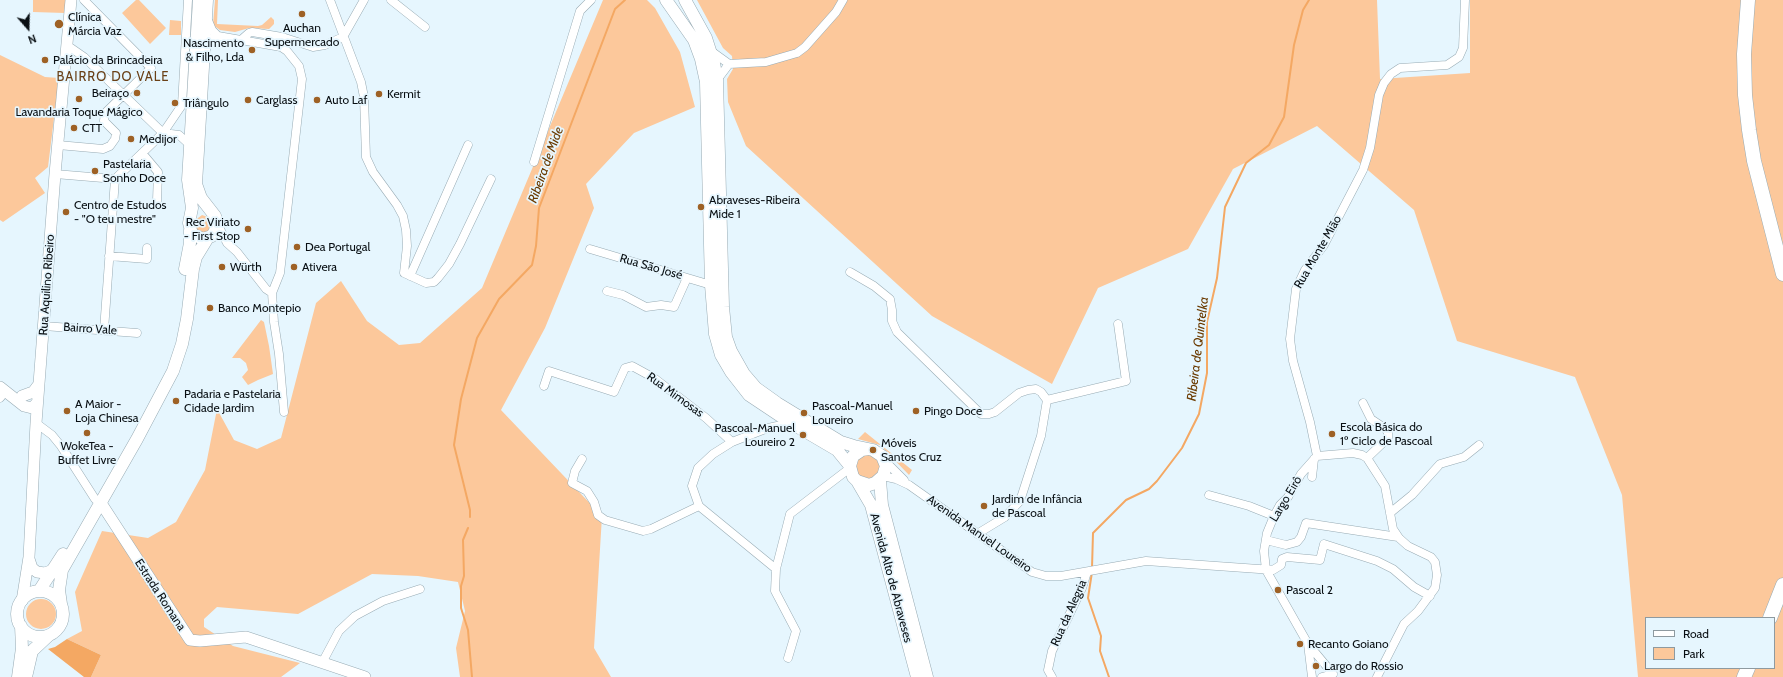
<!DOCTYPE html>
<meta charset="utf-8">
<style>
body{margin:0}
#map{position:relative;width:1783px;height:677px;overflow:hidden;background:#e6f6fe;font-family:Cabin,sans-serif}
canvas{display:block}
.legend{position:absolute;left:1645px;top:617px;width:130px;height:52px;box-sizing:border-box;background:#e6f6fe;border:1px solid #8e9aa0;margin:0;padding:5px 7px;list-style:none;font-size:12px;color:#090f13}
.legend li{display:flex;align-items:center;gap:8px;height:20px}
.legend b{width:20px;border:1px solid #8e9aa0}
.north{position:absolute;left:8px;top:8px;width:40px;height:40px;-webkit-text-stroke:3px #e6f6fe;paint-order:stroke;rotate:160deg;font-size:11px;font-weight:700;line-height:16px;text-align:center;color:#090f13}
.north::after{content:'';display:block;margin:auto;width:14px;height:18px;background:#090f13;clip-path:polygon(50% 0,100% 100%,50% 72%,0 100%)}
</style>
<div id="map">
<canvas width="1783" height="677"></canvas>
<ul class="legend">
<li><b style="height:5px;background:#fff"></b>Road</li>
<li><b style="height:11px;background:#fcc89b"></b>Park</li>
</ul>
<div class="north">N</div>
</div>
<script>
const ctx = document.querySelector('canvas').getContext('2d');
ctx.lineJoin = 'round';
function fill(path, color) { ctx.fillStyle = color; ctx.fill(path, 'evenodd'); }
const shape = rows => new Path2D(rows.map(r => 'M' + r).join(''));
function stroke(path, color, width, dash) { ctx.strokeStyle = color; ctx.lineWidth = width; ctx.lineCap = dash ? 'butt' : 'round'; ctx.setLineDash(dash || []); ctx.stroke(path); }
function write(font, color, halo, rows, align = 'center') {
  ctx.font = font + ' Cabin,sans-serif'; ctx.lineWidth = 3.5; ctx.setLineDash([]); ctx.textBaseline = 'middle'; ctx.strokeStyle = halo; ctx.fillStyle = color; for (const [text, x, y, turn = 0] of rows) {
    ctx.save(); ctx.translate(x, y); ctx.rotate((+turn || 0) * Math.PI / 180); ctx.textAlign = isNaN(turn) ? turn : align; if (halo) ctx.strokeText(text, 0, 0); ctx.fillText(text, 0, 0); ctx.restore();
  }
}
fill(shape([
 [33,0,66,0,65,13,33,12],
 [136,0,139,0,166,28,150,44,122,13],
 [215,0,218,0,217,24,258,26,262,25,271,17,274,20,274,24,269,29,249,28,235,32,220,30,213,25],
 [603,0,647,0,655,8,680,52,695,107,634,133,586,184,594,208,545,328,501,410,602,516,594,648,611,677,460,677,456,648,465,611,458,582,418,576,372,574,298,614,217,607,204,619,204,627,233,646,300,663,281,677,91,677,101,655,67,639,82,631,75,592,102,531,148,538,176,522,205,470,217,409,234,440,257,449,281,438,316,303,341,281,367,321,399,345,420,343,482,288],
 [697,0,1377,0,1380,79,1470,73,1470,0,1783,0,1783,677,1638,677,1622,495,1575,377,1457,341,1414,210,1317,126,1233,169,1188,249,1098,288,1052,384,932,316,746,146,728,102,727,79,733,69,732,56,723,48],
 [1646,618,1774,618,1774,668,1646,668],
 [170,20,181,21,181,35,169,35],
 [0,55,45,77,59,78,48,167,35,178,45,193,3,222,0,220],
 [202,215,208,217,212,222,209,233,197,233,194,221],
 [261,320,264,322,269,346,273,374,258,380,248,385,242,377,248,370,246,363,240,358,232,358],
 [865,432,912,470,909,475,880,445,858,439],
 '856 467a12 12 0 1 1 24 0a12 12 0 1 1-24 0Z',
 '26 614a15 15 0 1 1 30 0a15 15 0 1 1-30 0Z'
]), '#fcc89b');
fill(shape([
 [67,639,101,655,91,677,84,677,48,649,55,647]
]), '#f4a863');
stroke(shape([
 [470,517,470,510,454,445,461,399,477,338,499,299,532,265,536,246,539,208,615,9,625,0],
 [468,528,463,540,464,576,461,586,461,608,468,630,472,677],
 [1092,568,1093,533,1126,500,1149,489,1157,481,1182,448,1199,414,1207,373,1207,322,1217,278,1225,207,1246,163,1269,145,1284,117,1294,45,1303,10,1309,0],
 [1092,572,1088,598,1101,636,1100,651,1109,677]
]), '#f4a863', 2);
const street = shape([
 [330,0,361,82,364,97,366,157,373,172,397,205,403,216,406,230,407,246,404,273,426,283,434,282,438,278,449,264,460,244,491,179],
 [391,0,425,27],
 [207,18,212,30,218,36],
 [241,40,281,47,287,51,299,66,302,79,280,273,272,293],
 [68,47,71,48,84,57,163,133,179,135,190,145],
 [205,48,211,39,218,36,241,40,249,33,252,32,282,37,313,47,325,45,343,37,364,0],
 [711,51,729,64,766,62,797,53,805,47,836,12,843,0],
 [717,80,729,64],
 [58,145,103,149,110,146,115,139,116,133,104,121,105,113,151,68,84,0],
 [142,153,158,172,157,201],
 [534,162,580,11,591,0],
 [55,174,115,179],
 [218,225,227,243,237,252,266,289,272,293,274,322,279,354,284,412],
 [590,249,711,285],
 [109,256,147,259,147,248],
 [850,272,874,286,890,299,892,310,892,321,897,332,981,414,989,414,995,412,1019,393,1028,390,1036,389,1041,392,1047,400],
 [410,276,468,145],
 [607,291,623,295,646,307,661,305,674,307,687,278],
 [44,326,137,333],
 [104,330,115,179,163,133,182,105,188,0],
 [544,386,549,371,614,392,625,368,632,366,654,378,706,418,732,442],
 [0,398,6,391],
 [1363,403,1371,419,1386,429,1388,433,1388,438,1367,458],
 [36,423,52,435,61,446,95,499],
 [1317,456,1310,422,1293,361,1290,339,1296,289,1305,270,1324,245,1363,170,1370,148,1379,95,1384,83,1391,74,1400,68,1447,65,1459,57,1463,48,1465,0],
 [1317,456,1353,453,1362,455,1367,458,1385,486,1393,529,1399,538,1408,546,1431,557,1435,562,1437,575,1435,588,1418,611,1404,624,1377,677],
 [1317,456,1301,474,1288,497,1280,505,1274,516,1267,533,1264,551,1266,570,1308,644,1333,674,1322,677],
 [582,459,575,471,572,483,587,491,594,502,598,515,605,520,643,531,651,529,699,506],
 [885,461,904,480],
 [883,476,896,479,909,485,1032,572,1046,576,1061,576,1146,561,1273,570,1281,565,1282,559,1287,557,1320,560,1324,544,1377,561,1393,569,1414,587,1430,596],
 [1312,477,1314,459],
 [1209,495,1249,506,1274,516],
 [1390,513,1412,495,1440,464,1464,457,1479,445],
 [977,534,1005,517,1020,501,1041,436,1047,400,1126,381,1118,324],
 [1266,540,1286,545,1297,542,1301,537,1306,523,1398,537],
 [776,569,699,506,692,486,698,468,713,454,732,442,768,428,791,423],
 [1308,644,1312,677],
 [788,658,796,631,775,591,776,569,790,514,850,468],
 [322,663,339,631,355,616,383,601,420,589],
 [1052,677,1048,670,1052,651,1082,588,1087,572]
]);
const secondary = shape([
 [0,387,24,406,32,408,37,403],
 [22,396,33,392,39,384],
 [101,503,190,640,200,641,246,637,365,677],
 [29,559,32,568,37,572,45,573,53,570],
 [22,601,29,557,36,423,55,174,71,0]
]);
const primary = shape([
 [199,0,188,180,192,208,189,223,192,234,203,239,212,236,218,225,215,216,201,198,196,184,207,0],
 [666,0,694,40,701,59,706,82,711,285,715,334,721,355,731,372,749,395,791,423,837,450,850,466],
 [685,0,706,38,714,63,717,80,723,307,726,337,731,351,744,374,756,388,777,403,841,442,854,446,873,450,882,456,886,466,883,476,875,483,869,485,857,481,853,477,850,466,853,456,862,450,867,449],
 [185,269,190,243,190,230],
 [880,480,882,505,927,677],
 [857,481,871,505,917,677],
 [39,591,63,554],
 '17 614a23 23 0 1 1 46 0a23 23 0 1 1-46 0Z',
 [61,604,59,590,62,570,137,439,173,371,182,344,187,319,193,269,196,257,207,239],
 [18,677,22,648,21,626],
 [26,677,32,651,48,636]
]);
const highway = shape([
 [1748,0,1744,54,1745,95,1749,130,1754,161,1783,274],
 [1770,618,1783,585],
 [1744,677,1748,668]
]);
stroke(street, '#98abb4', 9);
stroke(secondary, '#98abb4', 12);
stroke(primary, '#98abb4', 13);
stroke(highway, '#98abb4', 15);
stroke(street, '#fff', 8);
stroke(secondary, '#fff', 11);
stroke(primary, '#fff', 12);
stroke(highway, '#fff', 14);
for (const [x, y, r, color] of [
 [302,14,4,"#9e6125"],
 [59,24,5,"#9e6125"],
 [252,50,4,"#9e6125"],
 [45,60,4,"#9e6125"],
 [137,93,4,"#9e6125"],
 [379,94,4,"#9e6125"],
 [79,99,4,"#9e6125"],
 [248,100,4,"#9e6125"],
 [317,100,4,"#9e6125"],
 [175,103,4,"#9e6125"],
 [74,128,4,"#9e6125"],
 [131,139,4,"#9e6125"],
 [95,171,4,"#9e6125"],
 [701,207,4,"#9e6125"],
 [66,212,4,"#9e6125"],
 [248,229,4,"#9e6125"],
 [297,247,4,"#9e6125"],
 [222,267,4,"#9e6125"],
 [294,267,4,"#9e6125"],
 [210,308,4,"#9e6125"],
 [176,401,4,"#9e6125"],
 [67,411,4,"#9e6125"],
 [916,411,4,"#9e6125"],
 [804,413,4,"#9e6125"],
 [87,433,4,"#9e6125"],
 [1332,434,4,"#9e6125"],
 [803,435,4,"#9e6125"],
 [873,450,4,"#9e6125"],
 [984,506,4,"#9e6125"],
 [1278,590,4,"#9e6125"],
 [1300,644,4,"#9e6125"],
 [1316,666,4,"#9e6125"]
]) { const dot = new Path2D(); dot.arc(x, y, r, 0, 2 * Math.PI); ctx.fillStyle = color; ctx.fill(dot); stroke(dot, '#e6f6fe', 1.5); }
write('12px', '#090f13', '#e6f6fe', [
 ["Clínica",68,17],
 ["Márcia Vaz",68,31],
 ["Auchan",302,28,"center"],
 ["Supermercado",302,42,"center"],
 ["Nascimento",244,43,"right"],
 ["& Filho, Lda",244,57,"right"],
 ["Palácio da Brincadeira",53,60],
 ["Beiraço",129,93,"right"],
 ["Kermit",387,94],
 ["Carglass",256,100],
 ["Auto Laf",325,100],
 ["Triângulo",183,103],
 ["Lavandaria Toque Mágico",79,112,"center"],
 ["CTT",82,128],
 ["Medijor",139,139],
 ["Pastelaria",103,164],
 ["Sonho Doce",103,178],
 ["Abraveses-Ribeira",709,200],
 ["Mide 1",709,214],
 ["Centro de Estudos",74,205],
 ["- \"O teu mestre\"",74,219],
 ["Rec Viriato",240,222,"right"],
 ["- First Stop",240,236,"right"],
 ["Dea Portugal",305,247],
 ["Würth",230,267],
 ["Ativera",302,267],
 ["Banco Montepio",218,308],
 ["Padaria e Pastelaria",184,394],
 ["Cidade Jardim",184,408],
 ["A Maior -",75,404],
 ["Loja Chinesa",75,418],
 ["Pascoal-Manuel",812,406],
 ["Loureiro",812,420],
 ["Pingo Doce",924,411],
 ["Escola Básica do",1340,427],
 ["1º Ciclo de Pascoal",1340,441],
 ["Pascoal-Manuel",795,428,"right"],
 ["Loureiro 2",795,442,"right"],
 ["Móveis",881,443],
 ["Santos Cruz",881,457],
 ["WokeTea -",87,446,"center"],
 ["Buffet Livre",87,460,"center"],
 ["Jardim de Infância",992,499],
 ["de Pascoal",992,513],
 ["Pascoal 2",1286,590],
 ["Recanto Goiano",1308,644],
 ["Largo do Rossio",1324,666]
], 'left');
write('12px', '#090f13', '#e6f6fe', [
 ["Rua Monte Mião",1318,252,-60],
 ["Rua São José",651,267,16],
 ["Rua Aquilino Ribeiro",47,285,-86],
 ["Bairro Vale",90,329,4],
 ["Rua Mimosas",675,395,36],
 ["Largo Eirô",1286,499,-59],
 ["Avenida Manuel Loureiro",979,534,35],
 ["Avenida Alto de Abraveses",891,578,75],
 ["Estrada Romana",160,595,57],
 ["Rua da Alegria",1069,613,-66]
]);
ctx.letterSpacing = '1px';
write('13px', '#6a4017', '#e6f6fe', [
 ["BAIRRO DO VALE",113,77]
]);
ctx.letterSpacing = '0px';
write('italic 13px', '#6a3a00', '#e6f6fe', [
 ["Ribeira de Mide",546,165,-70],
 ["Ribeira de Quintelka",1198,349,-83]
]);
</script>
